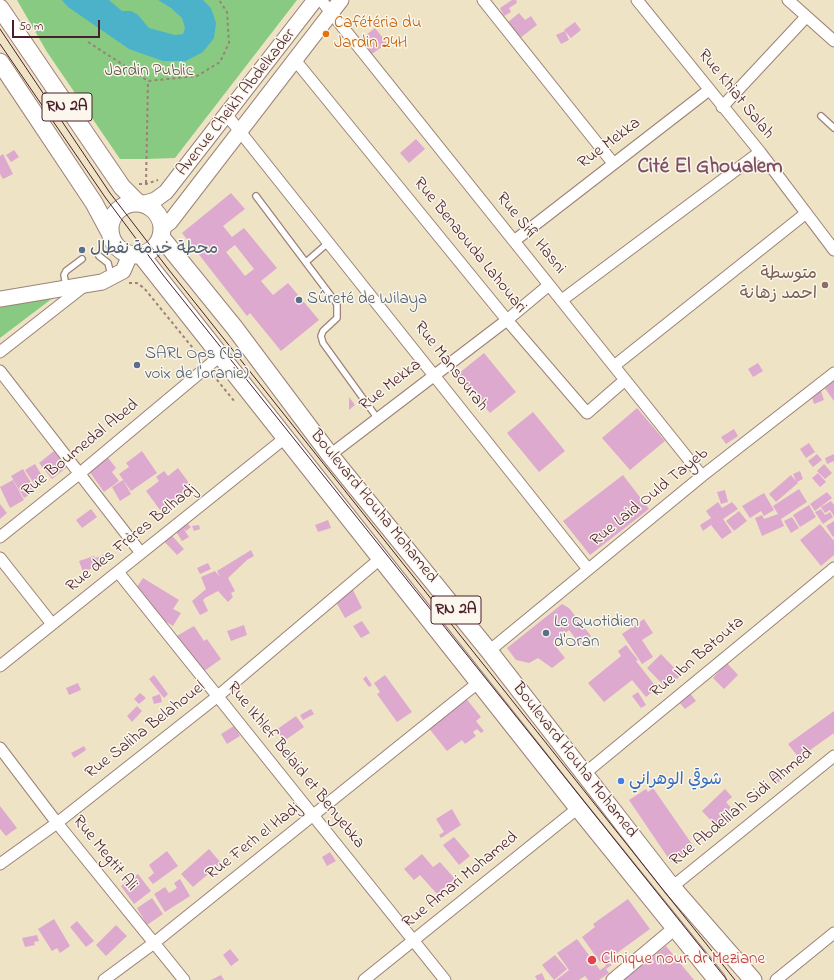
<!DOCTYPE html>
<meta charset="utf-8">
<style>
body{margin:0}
#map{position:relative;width:834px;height:980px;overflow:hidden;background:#efe3c5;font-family:"Indie Flower",sans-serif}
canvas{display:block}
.scale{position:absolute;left:12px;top:20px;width:88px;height:18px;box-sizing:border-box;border:2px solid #4a1f2b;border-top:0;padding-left:5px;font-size:12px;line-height:14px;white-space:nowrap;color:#4a1f2b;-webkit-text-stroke:3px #fbf7ec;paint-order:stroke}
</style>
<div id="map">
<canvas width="834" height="980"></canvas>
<div class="scale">50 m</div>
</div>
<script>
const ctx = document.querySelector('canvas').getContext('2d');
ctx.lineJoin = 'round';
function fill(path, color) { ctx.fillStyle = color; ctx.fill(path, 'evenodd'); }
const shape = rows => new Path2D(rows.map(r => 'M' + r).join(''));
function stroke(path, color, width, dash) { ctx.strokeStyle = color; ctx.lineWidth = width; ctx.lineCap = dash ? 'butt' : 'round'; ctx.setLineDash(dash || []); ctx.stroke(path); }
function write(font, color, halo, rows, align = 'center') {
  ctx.font = font + ' "Indie Flower","Playpen Sans Arabic",sans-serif'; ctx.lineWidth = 3; ctx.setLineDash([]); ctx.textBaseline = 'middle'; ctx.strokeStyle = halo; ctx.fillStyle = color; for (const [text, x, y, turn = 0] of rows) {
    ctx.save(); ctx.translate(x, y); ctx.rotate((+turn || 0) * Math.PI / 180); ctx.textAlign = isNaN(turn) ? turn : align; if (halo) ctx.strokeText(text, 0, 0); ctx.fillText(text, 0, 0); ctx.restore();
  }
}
fill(shape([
 [17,0,297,0,175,158,146,159,120,159,47,52],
 [54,297,0,338,0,307]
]), '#88ca82');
fill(shape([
 [62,0,109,0,122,11,131,11,138,15,149,28,175,35,183,34,185,28,182,18,171,8,158,0,203,0,211,8,216,23,214,38,203,52,186,61,163,61,129,49,68,7]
]), '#4bb2ca');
fill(shape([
 [512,0,516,0,517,3,509,8,511,12,504,16,500,8],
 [519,13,525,20,531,16,537,25,520,38,508,22],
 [575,22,581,30,571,38,564,30],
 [375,28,387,43,372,54,361,39],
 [565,31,569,40,561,44,556,35],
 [416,139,425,149,409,163,400,153],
 [14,150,19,157,11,162,6,155],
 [3,154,13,174,3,179,0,174,0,156],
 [231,193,245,209,223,226,232,237,244,228,277,268,261,281,273,295,288,283,319,320,281,351,250,313,247,316,182,233],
 [235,245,254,269,245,276,226,252],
 [484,353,516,392,490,413,458,374],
 [758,363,763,371,753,377,748,369],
 [834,380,834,401,824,387],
 [821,391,824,400,814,404,811,394],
 [349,397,355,405,349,410],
 [637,408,665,441,630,470,602,438],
 [533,412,565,451,539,472,507,433],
 [734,429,738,436,726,444,721,437],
 [809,443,815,452,806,458,800,449],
 [102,450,116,468,112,472,119,481,104,492,84,464],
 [54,451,67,467,52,479,39,463],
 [142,451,157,473,131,491,119,474,129,467,126,463],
 [817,454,822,460,813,467,808,461],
 [834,454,834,461,827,464,825,458],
 [35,464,44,479,35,485,25,470],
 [824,464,832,473,825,479,817,471],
 [178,468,192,487,160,510,146,491,159,481,156,477,164,471,168,476],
 [23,469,36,491,24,498,11,476],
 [800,471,803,479,797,482,798,483,776,502,769,494,791,475,796,481,793,474],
 [818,473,826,482,820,487,812,478],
 [623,475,649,509,590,555,563,521],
 [13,480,24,500,10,508,0,487],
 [123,480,131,494,120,501,112,487],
 [799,489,807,502,781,519,784,526,762,536,755,518,762,515,764,519,778,514,773,506],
 [725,490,728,502,721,504,717,492],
 [827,492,832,498,815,511,810,504],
 [764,493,774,510,764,516,761,511,750,518,742,506],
 [831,501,834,505,834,516,830,510,825,513,821,507],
 [718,502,722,508,732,502,738,509,723,519,732,532,722,539,711,525,703,531,700,525,711,518,706,511],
 [0,504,7,513,0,519],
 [809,505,816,517,800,527,793,515],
 [91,509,97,517,82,528,76,520],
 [821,509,825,515,830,512,833,517,823,524,815,512],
 [739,511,747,521,734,531,726,521],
 [792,517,799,528,791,533,784,521],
 [328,520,331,528,318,532,315,525],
 [834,521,834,536,833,537,826,526],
 [186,522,191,527,186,531,183,528,189,537,182,541,175,530],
 [820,524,834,541,834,555,821,566,800,540],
 [199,525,200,529,194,531,192,526],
 [166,529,184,549,177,555,159,536],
 [251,550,254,556,247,560,228,578,235,591,231,593,233,597,228,602,218,591,205,598,203,600,208,611,200,615,192,601,206,589,201,577,215,571,220,577,217,571],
 [107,554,110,561,83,572,79,561,94,556,95,558],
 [208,563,211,569,200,574,197,568],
 [143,578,179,600,173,609,181,613,173,626,138,605,135,590],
 [353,590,362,608,345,618,335,600],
 [562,604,569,608,591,636,580,644,569,630,553,643,565,658,552,668,538,658,529,663,516,660,507,648],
 [644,619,653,633,642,640,653,657,642,664,622,634],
 [362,621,370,633,361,638,353,626],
 [244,625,247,635,231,641,227,631],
 [194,626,204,641,207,639,221,659,200,674,175,637],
 [626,645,638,660,636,661,657,688,646,697,632,680,604,702,588,683,621,656,618,651],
 [661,654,681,675,667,689,647,668],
 [727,663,738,675,724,689,713,678],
 [154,675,168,694,164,698,149,679],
 [385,675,412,712,397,722,377,694,380,692,374,683],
 [366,676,372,685,369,687,363,679],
 [78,683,81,690,69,695,66,688],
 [460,691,481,717,476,721,484,731,481,733,477,729,473,732,476,736,465,744,462,740,447,751,423,721],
 [638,692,646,705,641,708,632,696],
 [689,692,696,701,685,709,678,701],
 [140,693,146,698,139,704,134,699],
 [160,694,162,702,154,704,152,697],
 [137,706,142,711,132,722,127,716],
 [311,709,314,714,303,720,300,715],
 [834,711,834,733,799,758,788,744],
 [296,716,304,727,284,741,276,730],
 [234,726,240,736,227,744,221,734],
 [84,746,86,750,74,758,71,753],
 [778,769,785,777,778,783,771,775],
 [653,788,694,847,671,862,629,800,646,789,648,792],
 [725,789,732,797,726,802,733,810,716,826,702,811],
 [0,806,17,828,6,836,0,829],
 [452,809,461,825,441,838,439,835,444,832,436,819],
 [454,837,470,856,459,865,443,845],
 [209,849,221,863,193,887,181,874],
 [167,851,178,866,153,884,148,878,154,873,149,865],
 [330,852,336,861,327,866,322,857],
 [422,854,433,867,440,862,455,879,437,894,420,875,414,880,404,869],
 [138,874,151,891,134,904,121,886],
 [180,879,190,896,165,912,154,894,165,887,169,893,177,888,174,883],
 [152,898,163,914,147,925,137,908],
 [628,899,650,929,610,958,613,964,606,969,609,973,599,980,588,980,585,976,579,980,556,980,569,970,557,953,577,939,600,970,606,966,602,960,600,962,582,937,595,927,593,924],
 [54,919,70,946,60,953,57,948,52,951,38,929],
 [77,921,94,941,86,947,70,927],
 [116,925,127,936,106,956,96,945],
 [37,935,39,941,34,942,35,945,25,947,22,938],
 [666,946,694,980,623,980],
 [230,949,239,960,231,966,223,955],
 [555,955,567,969,554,980,542,965],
 [542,973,545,980,537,980,535,976],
 [221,975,224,980,211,980]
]), '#dea9cf');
const service = shape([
 [821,116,834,128],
 [256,196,337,304,337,318,323,331,321,336,323,343,378,419],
 [99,256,108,263,111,275],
 [306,262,329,242],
 [66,286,64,275,66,271,82,259]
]);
const minor = shape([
 [321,0,702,476],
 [483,0,613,163],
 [637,0,760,152,834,250],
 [788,0,834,41],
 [295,60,507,320,587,413,625,380],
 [722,107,806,17],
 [226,114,588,569],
 [514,241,709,90],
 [562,300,760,152],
 [0,352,83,287],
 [614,366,805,214],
 [0,371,141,553],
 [330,455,507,320,549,285],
 [0,537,79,474,220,356],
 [0,558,52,624],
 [118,572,445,980],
 [489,651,702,476,834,373],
 [0,666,285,438],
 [0,748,57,823,184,980],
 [584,774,834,568],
 [0,864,57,823,218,696,381,558],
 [672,887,834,756],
 [104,980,154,943,479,682],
 [364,980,578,808],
 [776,980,834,933]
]);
const tertiary = shape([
 [613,980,675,928]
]);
const secondary = shape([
 [142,204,155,200,166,192,315,0],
 [162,228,170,222,341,0],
 [0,299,102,282,123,271,130,255]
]);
const primary = shape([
 [0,8,122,187,138,203],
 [0,62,94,203,109,231],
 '110 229a26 26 0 1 1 52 0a26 26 0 1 1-52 0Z',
 [161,237,234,327,330,455,489,651,672,887,753,980],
 [141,255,578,808,717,980]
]);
stroke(service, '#9c8178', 8);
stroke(minor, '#9c8178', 13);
stroke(tertiary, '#9c8178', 15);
stroke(secondary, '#9c8178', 17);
stroke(primary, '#9c8178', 19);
stroke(shape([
 [88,42,148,81,197,76,220,62,229,43,227,12,219,0],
 [146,183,148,81],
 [139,184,146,184,158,180],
 [110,246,115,256],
 [129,283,137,283,144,288,201,358],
 [213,375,235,402]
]), '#9c8178', 2, [3, 3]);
stroke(service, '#fff', 5.5);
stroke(minor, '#fff', 11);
stroke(tertiary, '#fff', 13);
stroke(secondary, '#fff', 15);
stroke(primary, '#fff', 17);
stroke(shape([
 [0,29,110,193,169,270,735,980],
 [0,44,105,197,163,275,727,980]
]), '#4a1f2b', 1);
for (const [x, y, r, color] of [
 [326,34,4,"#e8710a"],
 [82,250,4,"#5c6f8a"],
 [825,285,4,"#8d6e63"],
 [299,300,4,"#5c6f8a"],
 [137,365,4,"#5c6f8a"],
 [546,633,4,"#5c6f8a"],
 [621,781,4,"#3f7fe0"],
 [592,960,5,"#e0444e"]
]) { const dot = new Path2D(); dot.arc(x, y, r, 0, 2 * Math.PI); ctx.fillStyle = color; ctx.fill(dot); stroke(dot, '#fbf7ec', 1.5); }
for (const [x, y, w] of [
 [67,107,50],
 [456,610,50]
]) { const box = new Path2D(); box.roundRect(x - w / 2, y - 14, w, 28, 3); ctx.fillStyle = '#fbf7ec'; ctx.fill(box); stroke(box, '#4a1f2b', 1); }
write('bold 16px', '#4a1f2b', null, [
 ["RN 2A",67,107],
 ["RN 2A",456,610]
]);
write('17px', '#c56008', '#fbf7ec', [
 ["Cafétéria du",334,24],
 ["Jardin 24H",334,44]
], 'left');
write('17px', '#5d5245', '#fbf7ec', [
 ["Jardin Public",149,72]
]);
write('17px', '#4a1f2b', '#fbf7ec', [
 ["Rue Khiat Salah",735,95,51],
 ["Avenue Cheikh Abdelkader",237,103,-52],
 ["Rue Mekka",610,144,-37],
 ["Rue Sifi Hasni",530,234,51],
 ["Rue Benaouda Lahouari",469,246,51],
 ["Rue Mansourah",450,367,52],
 ["Rue Mekka",391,386,-38],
 ["Rue Boumedal Abed",81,449,-39],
 ["Rue Laid Ould Tayeb",650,498,-39],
 ["Boulevard Houha Mohamed",373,507,51],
 ["Rue des Frères Belhadj",132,539,-39],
 ["Rue Ibn Batouta",698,658,-40],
 ["Rue Saliha Belahouel",146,731,-38],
 ["Boulevard Houha Mohamed",574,761,52],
 ["Rue Ikhlef Belaid et Benyebka",295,766,51],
 ["Rue Abdelilah Sidi Ahmed",742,808,-39],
 ["Rue Ferh el Hadj",254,842,-38],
 ["Rue Megtit Ali",104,854,51],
 ["Rue Amari Mohamed",461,881,-39]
]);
write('17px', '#4e5e75', '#fbf7ec', [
 ["محطة خدمة نفطال",90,250],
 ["Sûreté de Wilaya",307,300],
 ["SARL Ops (La",145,355],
 ["voix de l'oranie)",145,375],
 ["Le Quotidien",554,623],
 ["d'Oran",554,643]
], 'left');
write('17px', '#785e54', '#fbf7ec', [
 ["متوسطة",817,275],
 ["احمد زهانة",817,295]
], 'right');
write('17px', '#366cbe', '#fbf7ec', [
 ["شوقي الوهراني",629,781]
], 'left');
write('17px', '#be3a42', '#fbf7ec', [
 ["Clinique nour dr Meziane",601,960]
], 'left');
write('bold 21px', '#7e4f64', '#fbf7ec', [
 ["Cité El Ghoualem",710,169]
]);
</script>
